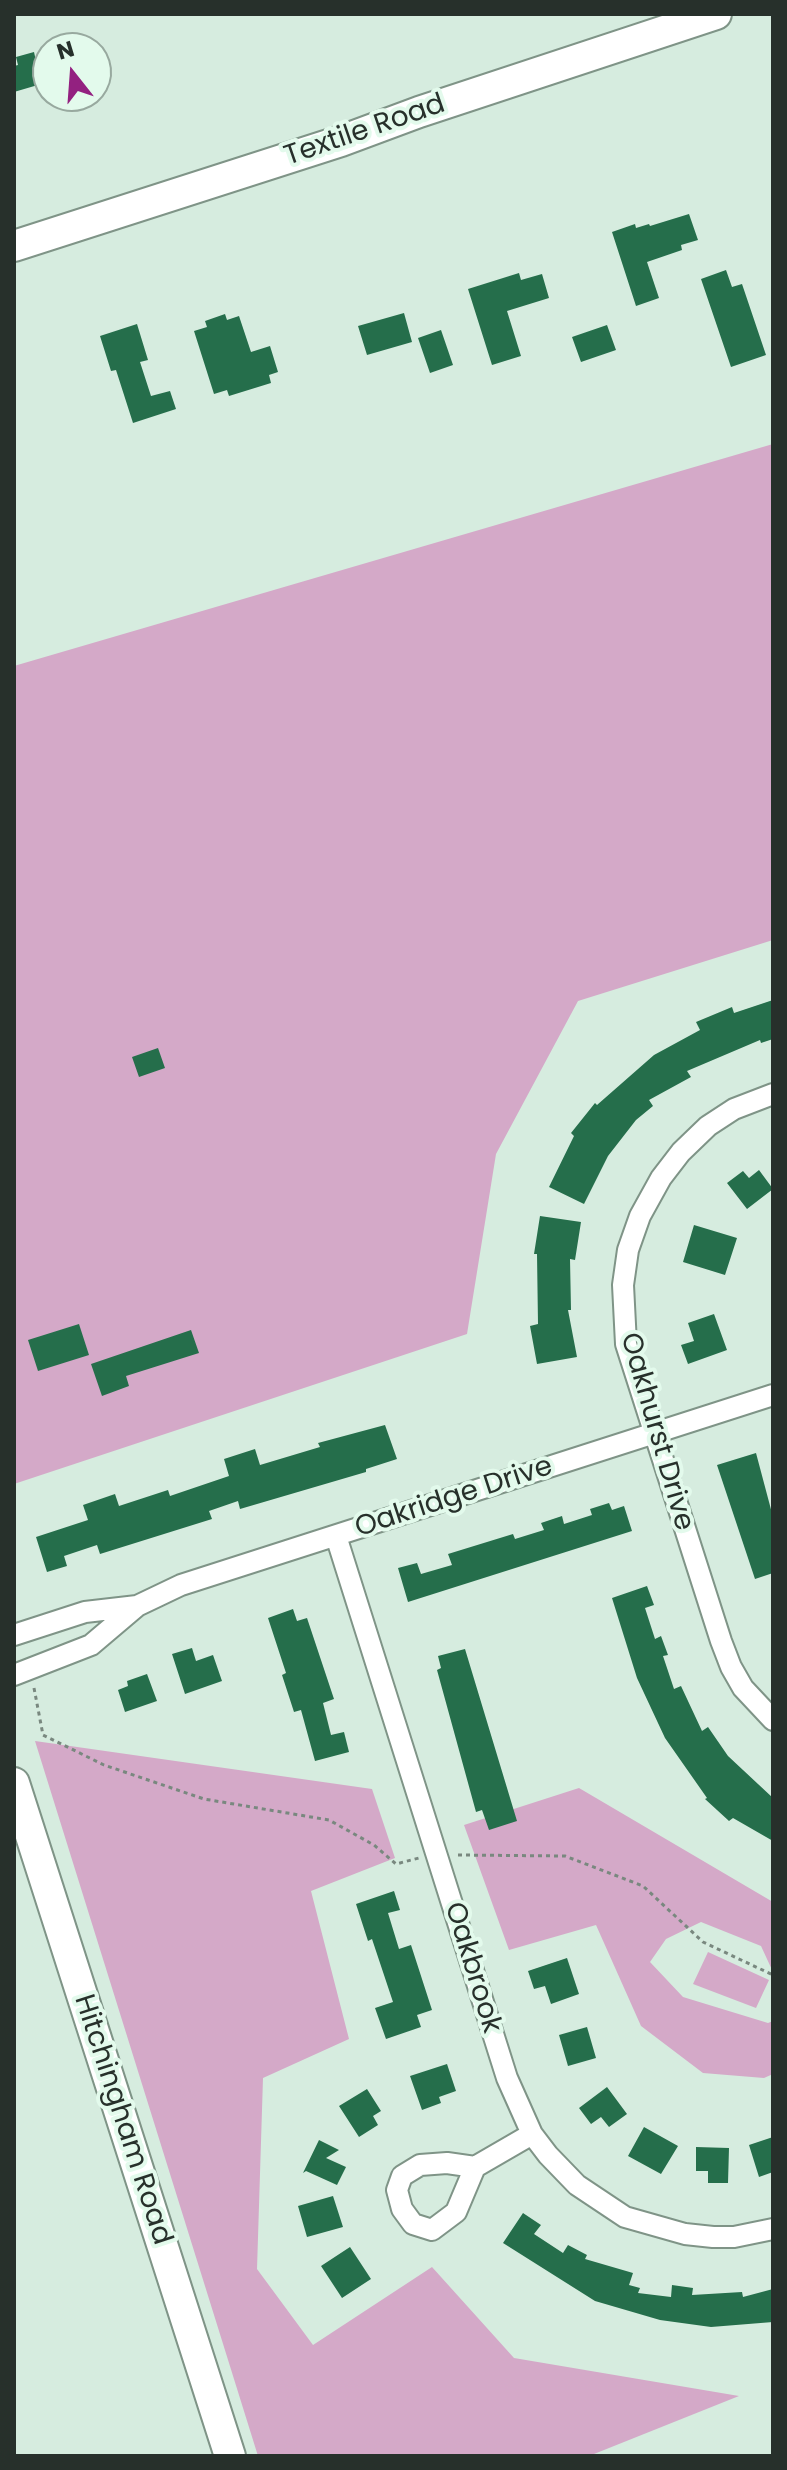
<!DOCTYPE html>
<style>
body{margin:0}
#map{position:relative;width:787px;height:2470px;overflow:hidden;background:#d6ecdf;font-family:Poppins,sans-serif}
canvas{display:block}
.frame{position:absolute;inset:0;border:16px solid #27302b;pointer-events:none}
.north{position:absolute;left:32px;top:32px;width:80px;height:80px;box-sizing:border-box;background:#e3faec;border:2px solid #98a99f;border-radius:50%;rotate:343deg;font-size:22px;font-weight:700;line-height:32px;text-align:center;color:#27302b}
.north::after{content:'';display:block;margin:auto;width:28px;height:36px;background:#932180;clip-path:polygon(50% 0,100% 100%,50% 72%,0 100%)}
</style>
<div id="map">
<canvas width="787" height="2470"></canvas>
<div class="frame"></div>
<div class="north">N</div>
</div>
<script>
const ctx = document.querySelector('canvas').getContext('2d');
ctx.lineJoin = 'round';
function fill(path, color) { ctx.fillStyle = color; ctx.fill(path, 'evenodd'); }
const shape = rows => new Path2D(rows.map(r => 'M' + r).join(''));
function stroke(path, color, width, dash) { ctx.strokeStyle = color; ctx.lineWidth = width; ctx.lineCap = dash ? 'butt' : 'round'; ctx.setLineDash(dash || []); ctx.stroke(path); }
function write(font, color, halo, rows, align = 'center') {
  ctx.font = font + ' Poppins,sans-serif'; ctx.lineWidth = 8; ctx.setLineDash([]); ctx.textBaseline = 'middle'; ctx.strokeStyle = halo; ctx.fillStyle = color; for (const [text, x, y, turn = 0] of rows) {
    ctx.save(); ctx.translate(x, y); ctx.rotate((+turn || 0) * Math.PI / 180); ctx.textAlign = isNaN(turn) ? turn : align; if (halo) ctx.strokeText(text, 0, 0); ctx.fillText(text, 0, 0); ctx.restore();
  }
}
fill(shape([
 [773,444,773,940,578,1001,496,1154,467,1334,14,1484,14,666],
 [35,1741,372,1789,395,1858,311,1891,349,2039,263,2078,257,2269,313,2345,432,2267,514,2358,739,2396,589,2456,258,2456],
 [579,1788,773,1902,773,1972,761,1946,701,1922,666,1939,650,1962,683,1997,768,2023,773,2021,773,2074,764,2078,703,2073,641,2026,596,1925,509,1950,464,1825],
 [708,1952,769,1980,756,2008,693,1984]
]), '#d4a9c8');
fill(shape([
 [34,52,36,61,48,58,48,82,14,92,14,66,18,65,16,57],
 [689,214,698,240,681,245,682,250,647,262,659,298,636,306,612,232,635,224,636,228,649,224,650,226],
 [726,270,732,287,742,284,766,355,731,367,701,279],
 [519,273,521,280,542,274,549,298,507,311,521,356,492,365,468,289],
 [404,313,412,342,367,355,358,326],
 [225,314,227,320,239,316,251,352,270,346,278,372,269,375,271,383,229,396,227,390,214,394,194,331,207,327,205,321],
 [137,324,148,360,140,362,151,396,170,391,176,409,133,423,116,370,111,371,100,336],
 [607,325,616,350,581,362,572,337],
 [441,330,453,365,430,373,418,338],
 [773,1000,773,1039,761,1043,760,1040,687,1071,691,1077,649,1100,653,1106,636,1120,608,1156,584,1204,549,1187,574,1136,571,1133,595,1103,597,1105,654,1055,700,1030,696,1022,732,1007,734,1013],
 [158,1048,165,1068,139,1077,132,1057],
 [759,1170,773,1189,747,1209,727,1183,743,1171,749,1178],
 [540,1216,581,1222,575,1260,570,1259,571,1310,568,1310,577,1357,537,1364,530,1326,538,1324,537,1254,534,1254],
 [694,1225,737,1238,725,1275,683,1262],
 [714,1314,727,1350,688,1364,681,1345,694,1341,688,1323],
 [79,1324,89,1355,38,1371,28,1340],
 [191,1330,199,1353,126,1376,129,1386,102,1396,91,1364],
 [385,1425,397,1459,366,1469,366,1472,240,1509,238,1501,209,1511,212,1519,100,1554,97,1545,64,1556,67,1566,47,1572,36,1537,88,1520,83,1505,115,1494,119,1506,168,1490,170,1496,229,1476,224,1459,255,1449,260,1465,320,1447,318,1443],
 [756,1453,773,1517,773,1573,755,1579,717,1465],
 [609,1503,612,1510,624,1506,632,1531,408,1602,398,1568,417,1563,421,1574,452,1565,448,1554,513,1534,515,1539,544,1530,541,1523,562,1516,564,1524,592,1515,590,1509],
 [647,1586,654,1605,645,1608,655,1639,661,1636,668,1655,663,1656,674,1689,681,1686,702,1731,708,1727,728,1756,773,1798,773,1841,733,1818,729,1821,705,1799,707,1798,665,1738,637,1678,612,1598],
 [293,1609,297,1621,307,1618,334,1699,323,1703,331,1735,344,1732,349,1752,315,1761,301,1710,294,1712,282,1675,286,1673,268,1618],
 [192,1648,196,1661,213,1655,222,1681,185,1694,172,1654],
 [465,1649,517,1821,489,1830,482,1810,476,1812,437,1670,441,1668,438,1656],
 [147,1674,157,1701,125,1712,118,1690,128,1686,127,1681],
 [394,1891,400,1910,388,1913,399,1949,411,1945,432,2010,417,2015,421,2027,386,2039,375,2008,393,2002,372,1939,368,1941,356,1904],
 [567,1958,579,1994,551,2004,545,1986,534,1989,528,1971],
 [587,2027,596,2058,568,2066,559,2035],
 [447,2064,456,2091,439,2097,441,2103,422,2110,410,2076],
 [607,2087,627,2114,609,2127,601,2117,591,2124,579,2108],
 [367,2089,381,2111,373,2116,378,2125,359,2137,339,2106],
 [644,2127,678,2146,661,2174,628,2156],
 [773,2137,773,2172,759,2177,749,2145],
 [319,2140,339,2150,326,2158,346,2167,337,2185,306,2171,303,2173],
 [696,2147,729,2148,728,2183,708,2183,708,2171,696,2171],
 [333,2196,343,2227,307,2237,298,2206],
 [523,2213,541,2225,534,2234,563,2253,568,2245,587,2255,585,2259,633,2273,629,2285,640,2288,638,2293,671,2297,672,2285,693,2288,692,2295,742,2292,743,2297,773,2289,773,2322,711,2327,660,2320,595,2301,503,2243],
 [350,2247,371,2279,342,2298,321,2266]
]), '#256e4b');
const street = shape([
 [773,1094,734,1109,708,1126,681,1152,661,1178,640,1216,628,1250,623,1285,626,1344,721,1641,731,1667,743,1688,773,1720],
 [336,1536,507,2078,532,2134,548,2155,577,2185,625,2217,685,2234,713,2237,734,2237,773,2229],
 [137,1606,181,1585,773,1395],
 [14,1635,85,1612,137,1606,91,1645,14,1675],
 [475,2167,456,2212,432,2230,413,2224,402,2209,397,2190,402,2176,420,2165,447,2163,475,2167,532,2134]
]);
const secondary = shape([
 [14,246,341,141,419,112,716,14],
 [14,1783,230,2456]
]);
stroke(street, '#7f9487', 24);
stroke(secondary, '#7f9487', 34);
stroke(shape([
 [34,1688,43,1735,104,1765,204,1799,329,1820,374,1845,396,1864,419,1858],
 [458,1855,565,1856,643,1886,703,1942,773,1975]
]), '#79887f', 3, [4, 4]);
stroke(street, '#fff', 20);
stroke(secondary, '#fff', 30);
write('28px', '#27302b', '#e3faec', [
 ["Textile Road",365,131,-19],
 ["Oakhurst Drive",656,1432,74],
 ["Oakridge Drive",454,1498,-18],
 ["Oakbrook",472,1968,73],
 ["Hitchingham Road",122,2120,72]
]);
</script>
